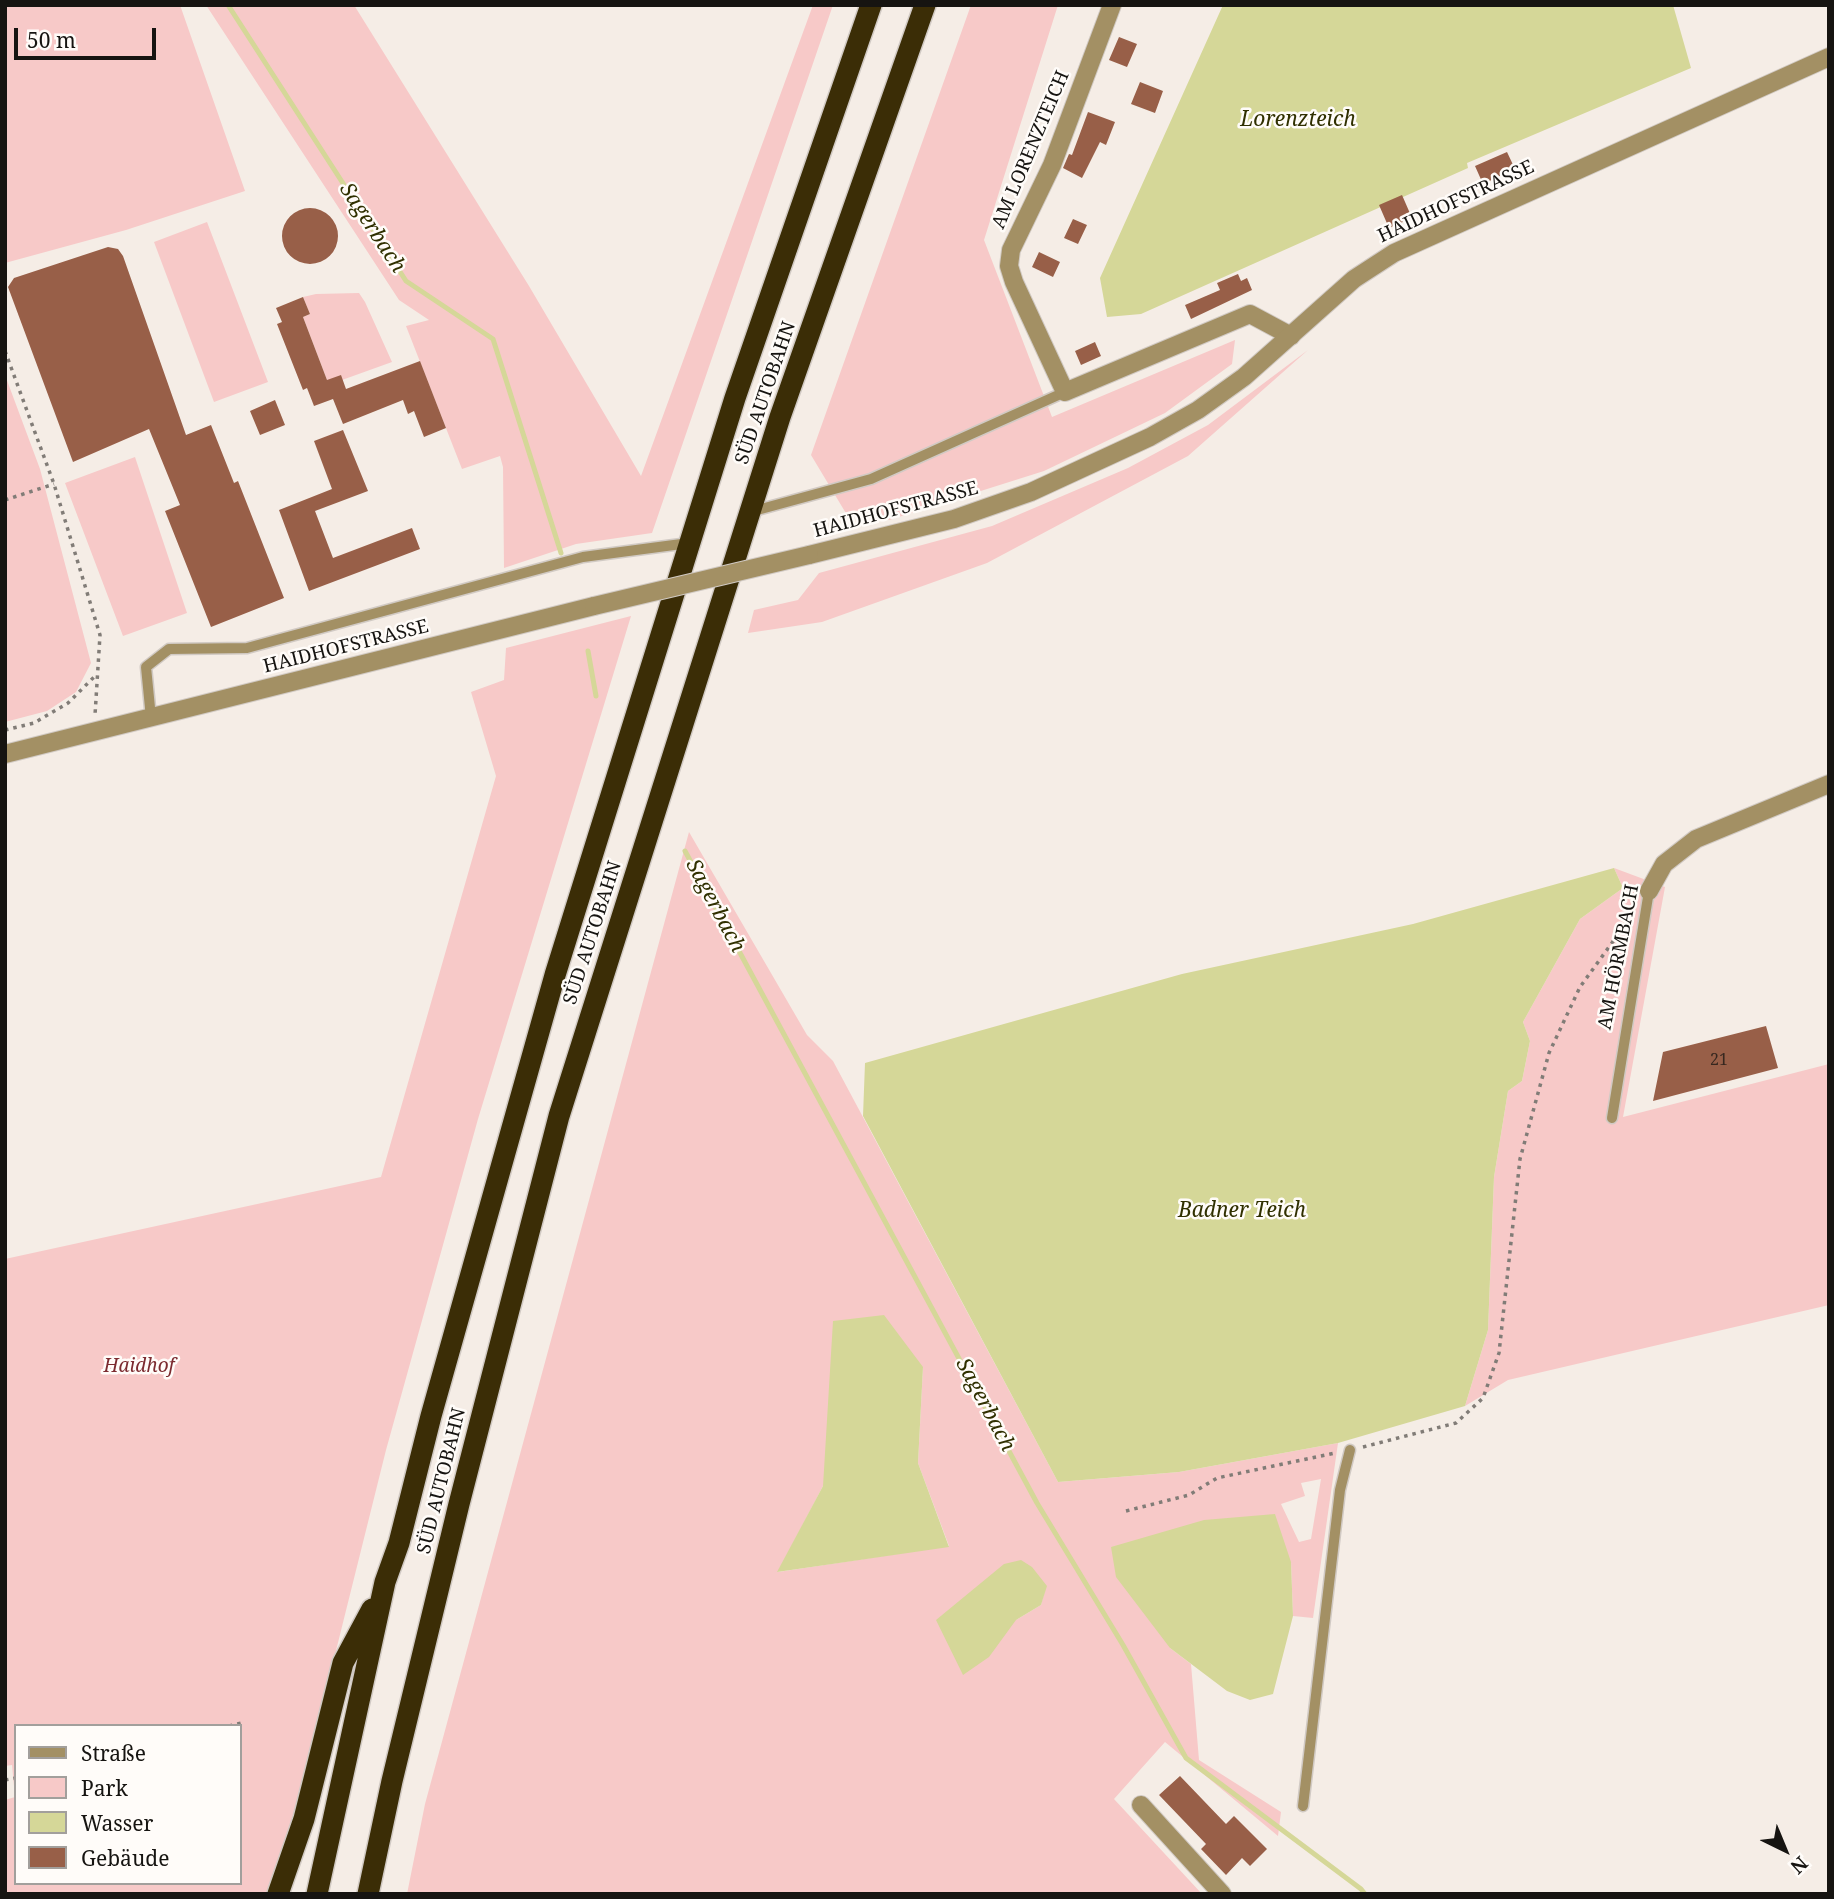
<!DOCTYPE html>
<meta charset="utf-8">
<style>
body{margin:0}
#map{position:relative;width:1834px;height:1899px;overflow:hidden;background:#f5ede6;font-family:"Noto Serif",serif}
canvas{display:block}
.frame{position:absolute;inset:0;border:7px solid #161411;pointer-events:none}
.legend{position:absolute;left:14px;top:1724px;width:228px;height:161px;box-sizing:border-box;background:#fffcf9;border:2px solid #a29f9c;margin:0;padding:9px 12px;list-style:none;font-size:21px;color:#161411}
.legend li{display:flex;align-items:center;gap:14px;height:35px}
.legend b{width:35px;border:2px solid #a29f9c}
.north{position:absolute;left:1750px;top:1815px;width:70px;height:70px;-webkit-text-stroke:5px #fffcf9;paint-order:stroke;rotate:137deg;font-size:19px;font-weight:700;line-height:28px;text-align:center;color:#161411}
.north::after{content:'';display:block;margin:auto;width:24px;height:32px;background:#161411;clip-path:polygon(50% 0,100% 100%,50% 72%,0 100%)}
.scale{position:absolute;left:14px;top:28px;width:142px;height:32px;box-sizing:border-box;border:4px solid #161411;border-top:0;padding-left:9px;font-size:21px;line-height:24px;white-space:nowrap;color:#161411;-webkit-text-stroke:5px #fffcf9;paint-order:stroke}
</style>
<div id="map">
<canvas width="1834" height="1899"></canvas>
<div class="frame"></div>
<ul class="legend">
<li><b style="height:9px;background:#a39064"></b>Straße</li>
<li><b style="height:19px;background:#f7c9c8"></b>Park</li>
<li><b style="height:19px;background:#d5d798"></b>Wasser</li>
<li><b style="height:19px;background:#985f48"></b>Gebäude</li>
</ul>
<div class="north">N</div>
<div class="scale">50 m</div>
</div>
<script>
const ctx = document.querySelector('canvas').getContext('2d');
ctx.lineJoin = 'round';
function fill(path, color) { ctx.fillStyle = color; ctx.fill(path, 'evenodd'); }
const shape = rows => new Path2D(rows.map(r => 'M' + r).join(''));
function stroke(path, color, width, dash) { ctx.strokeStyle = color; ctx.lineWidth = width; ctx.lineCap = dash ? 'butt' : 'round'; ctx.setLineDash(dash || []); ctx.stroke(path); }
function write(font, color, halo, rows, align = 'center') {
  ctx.font = font + ' "Noto Serif",serif'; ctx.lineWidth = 5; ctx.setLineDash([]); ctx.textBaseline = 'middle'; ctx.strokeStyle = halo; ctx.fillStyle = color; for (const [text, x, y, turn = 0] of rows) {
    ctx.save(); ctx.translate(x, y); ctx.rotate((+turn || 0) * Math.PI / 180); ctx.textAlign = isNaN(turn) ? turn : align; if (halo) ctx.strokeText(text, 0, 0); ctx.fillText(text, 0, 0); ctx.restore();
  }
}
fill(shape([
 [5,5,180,5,245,191,126,230,5,263],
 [206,5,354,5,529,286,641,476,813,5,833,5,652,533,576,544,504,568,503,467,500,456,462,469,406,326,429,320,399,300],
 [971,5,1058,5,984,240,1052,417,1235,340,1232,364,1165,413,1044,471,889,520,847,515,811,455],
 [207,222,268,382,214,402,154,242],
 [359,293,365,302,392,362,342,380,327,380,303,317,310,314,303,297,316,294],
 [1308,350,1188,456,987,563,822,622,748,633,754,610,798,600,819,573,992,526,1128,468,1208,425],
 [5,375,40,469,91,663,76,692,47,711,5,722],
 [135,457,187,613,123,636,65,483],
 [631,616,478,1119,386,1450,304,1779,286,1842,266,1894,5,1894,5,1800,15,1797,12,1765,5,1766,5,1259,381,1177,496,776,471,692,504,680,506,648],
 [16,1726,240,1726,240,1883,16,1883],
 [689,832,807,1035,833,1061,1058,1482,1179,1472,1338,1443,1313,1618,1293,1616,1291,1562,1170,1648,1191,1664,1199,1760,1281,1812,1278,1836,1165,1742,1114,1799,1202,1894,407,1894,425,1804],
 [923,1367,918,1463,949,1546,778,1572,823,1486],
 [1321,1479,1311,1539,1299,1542,1281,1504,1305,1496,1301,1483],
 [1046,1586,1041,1605,1016,1620],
 [1614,868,1665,887,1623,1117,1829,1064,1829,1305,1508,1380,1465,1406,1488,1330,1494,1177,1508,1091,1522,1081,1530,1041,1523,1022,1580,919,1623,888]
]), '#f7c9c8');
fill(shape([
 [1223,5,1673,5,1691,68,1467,163,1468,168,1141,314,1107,317,1100,278],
 [1614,868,1623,888,1580,919,1523,1022,1530,1041,1522,1081,1508,1091,1494,1177,1488,1330,1465,1406,1338,1443,1179,1472,1058,1482,863,1116,865,1063,1182,974,1413,924],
 [884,1315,923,1367,918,1463,949,1547,777,1572,823,1486,833,1321],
 [1275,1514,1291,1562,1293,1616,1273,1694,1250,1700,1227,1691,1170,1648,1116,1577,1111,1547,1204,1520],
 [1021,1560,1032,1567,1047,1586,1041,1605,1016,1620,989,1657,963,1675,936,1620,1004,1564]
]), '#d5d798');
stroke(shape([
 [228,5,406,281,493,339,561,553],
 [588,651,596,696],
 [685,851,1037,1503,1123,1645,1186,1758,1361,1889,1365,1894]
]), '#d5d798', 5);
fill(shape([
 [1119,37,1137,44,1127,67,1109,60],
 [1140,82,1163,91,1155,113,1131,104],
 [1088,112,1115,122,1106,145,1100,142,1082,178,1063,168,1069,154,1072,155],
 [1507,152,1515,169,1483,184,1475,166],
 [1402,195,1412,218,1389,228,1379,205],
 '282 236a28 28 0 1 1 56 0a28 28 0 1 1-56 0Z',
 [1073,219,1087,225,1078,244,1064,238],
 [108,247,118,249,123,256,186,435,211,425,234,483,238,481,284,598,211,627,165,511,180,505,149,429,73,462,8,287,14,278],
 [1039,252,1060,262,1053,277,1032,267],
 [1238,274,1241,281,1247,278,1252,290,1191,319,1185,305,1220,290,1217,283],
 [303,297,310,314,303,317,327,380,341,375,346,389,420,361,446,428,424,437,414,411,408,414,403,400,343,424,333,399,314,406,307,388,303,390,277,324,282,322,276,308],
 [1095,342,1101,356,1081,365,1075,351],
 [275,400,285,425,260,435,250,411],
 [343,430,368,491,315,511,333,558,412,528,420,549,309,591,279,510,332,489,314,441],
 [1766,1026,1778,1068,1653,1101,1663,1052],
 [1180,1776,1226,1824,1234,1816,1267,1849,1250,1866,1242,1858,1226,1875,1201,1849,1206,1844,1159,1795]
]), '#985f48');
const service = shape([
 [750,512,871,479,1065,392],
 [151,718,146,667,169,649,247,648,583,557,689,543],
 [1612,1118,1649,891],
 [1303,1806,1340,1490,1350,1450]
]);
const minor = shape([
 [1112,5,1052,165,1011,250,1009,266,1014,282,1065,392,1250,314,1291,336],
 [1649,891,1664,864,1696,839,1829,784],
 [1141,1805,1222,1894]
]);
const tertiary = shape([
 [809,555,954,519,1031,492,1150,437,1198,410,1244,377,1354,279,1394,253,1829,57],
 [5,754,594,606]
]);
const motorway = shape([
 [278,1894,304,1819,343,1663,372,1609],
 [317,1894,385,1582,399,1543,431,1416,555,975,735,398,871,5],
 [368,1894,392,1781,459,1504,559,1116,780,417,925,5]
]);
stroke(service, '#d1cac4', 13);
stroke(minor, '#d1cac4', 20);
stroke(tertiary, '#d1cac4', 20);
stroke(motorway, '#d1cac4', 24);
stroke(shape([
 [5,351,54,484,100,635,95,715],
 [5,500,54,484],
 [5,730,34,723,68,703,97,674],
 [1363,1447,1456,1423,1483,1398,1499,1353,1520,1159,1549,1053,1580,987,1630,918],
 [1126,1511,1189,1495,1217,1478,1335,1453],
 [229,1726,245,1722],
 [5,1780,16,1778]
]), '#817c77', 3.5, [3.5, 5]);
stroke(service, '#a39064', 10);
stroke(minor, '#a39064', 18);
stroke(tertiary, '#a39064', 18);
stroke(motorway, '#3b2d06', 21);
const tertiaryBridge = shape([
 [594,606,809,555]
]);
stroke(tertiaryBridge, '#d1cac4', 20, []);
stroke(tertiaryBridge, '#a39064', 18);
write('16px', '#36271f', null, [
 ["21",1719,1060]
]);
write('19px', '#161411', '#fffcf9', [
 ["AM LORENZTEICH",1031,150,-67],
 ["HAIDHOFSTRASSE",1456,202,-25],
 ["SÜD AUTOBAHN",766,393,-71],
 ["HAIDHOFSTRASSE",896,510,-15],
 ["HAIDHOFSTRASSE",346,647,-14],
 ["SÜD AUTOBAHN",593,933,-72],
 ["AM HÖRMBACH",1619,957,-79],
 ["SÜD AUTOBAHN",442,1481,-76]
]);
write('italic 19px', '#7c2b30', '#fffcf9', [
 ["Haidhof",139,1367]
]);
write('italic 21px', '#303000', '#fffcf9', [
 ["Lorenzteich",1298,120],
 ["Sagerbach",372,228,57],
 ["Sagerbach",715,906,62],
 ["Badner Teich",1242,1211],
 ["Sagerbach",985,1405,62]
]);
</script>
